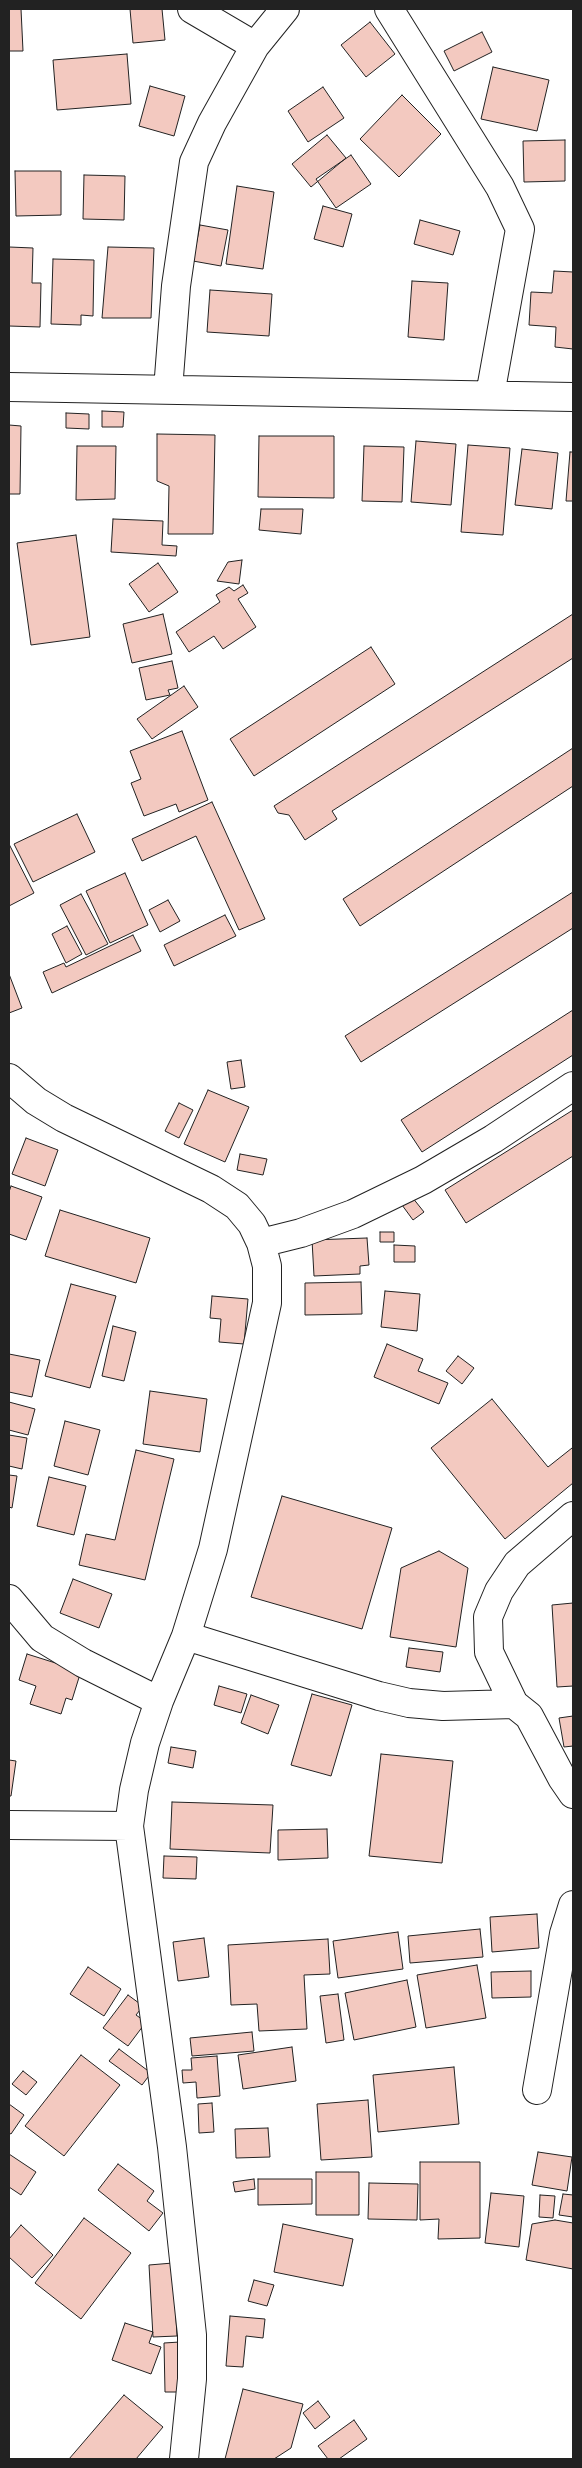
<!DOCTYPE html>
<style>
body{margin:0}
#map{position:relative;width:582px;height:2468px;overflow:hidden;background:#fff;font-family:Helvetica,sans-serif}
canvas{display:block}
.frame{position:absolute;inset:0;border:10px solid #222;pointer-events:none}
</style>
<div id="map">
<canvas width="582" height="2468"></canvas>
<div class="frame"></div>
</div>
<script>
const ctx = document.querySelector('canvas').getContext('2d');
ctx.lineJoin = 'round';
function fill(path, color) { ctx.fillStyle = color; ctx.fill(path, 'evenodd'); }
const shape = rows => new Path2D(rows.map(r => 'M' + r).join(''));
function stroke(path, color, width, dash) { ctx.strokeStyle = color; ctx.lineWidth = width; ctx.lineCap = dash ? 'butt' : 'round'; ctx.setLineDash(dash || []); ctx.stroke(path); }
const building = shape([
 [9,9,21,9,23,51,9,51,9,9],
 [130,9,162,9,165,40,133,43,130,9],
 [370,22,395,54,366,77,341,45,370,22],
 [482,32,492,52,454,71,444,51,482,32],
 [127,54,131,104,57,110,53,60,127,54],
 [493,67,549,80,537,131,481,119,493,67],
 [150,86,185,96,174,136,139,126,150,86],
 [323,87,344,118,308,142,288,111,323,87],
 [402,95,441,134,399,177,360,139,402,95],
 [327,135,346,158,311,187,292,164,327,135],
 [565,140,565,181,524,182,523,141,565,140],
 [351,155,371,184,336,208,316,179,351,155],
 [15,171,61,171,61,215,16,216,15,171],
 [84,175,125,176,124,220,83,219,84,175],
 [237,186,274,192,263,269,226,264,237,186],
 [323,206,352,214,343,247,314,239,323,206],
 [420,220,460,231,453,255,414,244,420,220],
 [200,225,228,230,221,266,193,261,200,225],
 [9,247,33,248,32,283,41,283,40,327,9,326,9,247],
 [108,247,154,248,151,318,102,318,108,247],
 [53,259,94,260,93,316,81,315,81,325,51,324,53,259],
 [554,271,573,272,573,349,555,347,556,327,529,325,531,292,552,293,554,271],
 [412,281,448,283,444,340,408,337,412,281],
 [210,290,272,294,269,336,207,332,210,290],
 [102,411,124,412,123,427,102,427,102,411],
 [66,413,89,414,89,429,66,428,66,413],
 [9,425,21,426,20,494,9,494,9,425],
 [157,434,215,435,213,534,168,534,169,486,157,481,157,434],
 [259,436,334,436,334,498,258,497,259,436],
 [416,441,456,444,451,505,411,502,416,441],
 [468,445,510,448,503,535,461,532,468,445],
 [77,446,116,446,115,499,76,500,77,446],
 [364,446,404,447,402,502,362,501,364,446],
 [522,449,558,453,552,509,515,505,522,449],
 [570,452,573,452,573,501,566,501,570,452],
 [261,509,303,509,301,534,259,530,261,509],
 [113,519,163,521,162,545,177,546,176,556,111,552,113,519],
 [76,535,90,637,31,645,17,543,76,535],
 [242,560,239,584,217,581,228,562,242,560],
 [158,563,178,592,149,612,129,584,158,563],
 [243,585,248,593,238,599,256,627,223,649,214,636,189,652,176,632,220,602,216,595,229,587,234,591,243,585],
 [163,614,172,654,132,663,123,624,163,614],
 [573,614,573,658,332,811,337,819,305,840,289,815,278,813,274,806,573,614],
 [371,647,395,684,254,776,230,739,371,647],
 [172,661,178,688,168,690,170,695,146,700,139,668,172,661],
 [184,686,198,707,152,739,137,719,184,686],
 [182,731,208,800,179,812,176,804,144,816,131,783,141,779,130,751,182,731],
 [573,748,573,786,360,926,343,899,573,748],
 [212,802,265,919,239,930,196,836,142,861,132,839,212,802],
 [77,814,95,852,33,882,14,844,77,814],
 [9,844,34,893,9,906,9,844],
 [125,873,148,925,110,943,86,891,125,873],
 [573,892,573,928,361,1062,345,1036,573,892],
 [81,894,108,944,86,955,60,905,81,894],
 [168,900,180,921,160,932,149,910,168,900],
 [225,915,236,936,174,966,164,945,225,915],
 [67,926,82,954,66,963,52,934,67,926],
 [133,935,141,951,52,993,43,972,64,963,66,967,133,935],
 [9,974,22,1008,9,1013,9,974],
 [573,1010,573,1055,422,1152,401,1120,573,1010],
 [241,1060,245,1087,231,1089,227,1062,241,1060],
 [208,1090,249,1107,225,1162,184,1144,208,1090],
 [179,1103,193,1110,179,1138,165,1131,179,1103],
 [573,1110,573,1156,466,1223,445,1190,573,1110],
 [26,1138,58,1150,45,1186,12,1174,26,1138],
 [240,1154,267,1159,263,1175,237,1170,240,1154],
 [11,1186,42,1197,26,1240,9,1234,9,1192,11,1186],
 [412,1197,424,1212,413,1220,402,1205,412,1197],
 [60,1210,150,1238,136,1283,45,1256,60,1210],
 [380,1232,394,1232,394,1242,380,1242,380,1232],
 [367,1238,369,1265,360,1266,360,1274,314,1276,312,1240,367,1238],
 [394,1245,415,1246,415,1262,394,1262,394,1245],
 [361,1282,362,1314,305,1315,305,1283,361,1282],
 [71,1284,116,1296,90,1388,45,1376,71,1284],
 [385,1291,420,1294,417,1331,381,1327,385,1291],
 [212,1296,248,1299,244,1344,219,1342,221,1319,210,1318,212,1296],
 [113,1326,136,1332,124,1381,102,1376,113,1326],
 [387,1344,423,1359,418,1371,448,1383,439,1404,374,1377,387,1344],
 [9,1354,40,1360,32,1397,9,1392,9,1354],
 [458,1356,474,1368,462,1384,446,1371,458,1356],
 [150,1391,207,1399,200,1452,143,1444,150,1391],
 [492,1399,548,1467,572,1448,573,1450,573,1483,505,1539,431,1448,492,1399],
 [9,1402,35,1409,28,1435,9,1430,9,1402],
 [65,1421,100,1430,88,1475,54,1466,65,1421],
 [9,1435,27,1438,22,1469,9,1466,9,1435],
 [136,1450,174,1459,145,1580,79,1565,86,1534,115,1540,136,1450],
 [9,1475,17,1476,12,1508,9,1507,9,1475],
 [49,1477,86,1486,74,1535,37,1526,49,1477],
 [282,1496,392,1528,362,1629,251,1597,282,1496],
 [439,1551,468,1568,456,1647,390,1637,401,1568,439,1551],
 [73,1579,112,1594,99,1628,60,1613,73,1579],
 [573,1603,573,1686,557,1687,552,1605,573,1603],
 [409,1648,443,1652,440,1672,406,1667,409,1648],
 [27,1654,81,1671,72,1700,66,1698,61,1714,30,1704,36,1686,19,1680,27,1654],
 [219,1686,247,1694,241,1713,214,1705,219,1686],
 [312,1694,352,1705,331,1776,291,1765,312,1694],
 [251,1695,279,1705,268,1734,241,1723,251,1695],
 [573,1716,573,1746,564,1747,559,1718,573,1716],
 [171,1747,196,1751,193,1768,168,1763,171,1747],
 [381,1754,453,1761,442,1863,369,1856,381,1754],
 [9,1760,16,1761,11,1796,9,1796,9,1760],
 [172,1802,273,1805,270,1853,170,1849,172,1802],
 [327,1829,328,1858,278,1860,278,1830,327,1829],
 [164,1856,197,1857,196,1879,163,1878,164,1856],
 [537,1914,539,1948,492,1952,490,1917,537,1914],
 [480,1929,483,1957,410,1963,408,1936,480,1929],
 [398,1932,403,1969,338,1978,333,1941,398,1932],
 [204,1938,209,1977,178,1981,173,1942,204,1938],
 [328,1939,330,1974,304,1975,307,2029,259,2031,257,2004,231,2005,228,1945,328,1939],
 [477,1965,486,2018,426,2028,417,1975,477,1965],
 [88,1967,121,1989,104,2016,70,1994,88,1967],
 [531,1971,531,1997,492,1998,491,1972,531,1971],
 [407,1980,416,2027,354,2040,345,1993,407,1980],
 [338,1994,344,2040,326,2043,320,1996,338,1994],
 [128,1995,143,2006,136,2015,146,2022,128,2046,103,2028,128,1995],
 [252,2032,254,2051,192,2056,190,2038,252,2032],
 [292,2047,296,2081,243,2089,238,2055,292,2047],
 [119,2049,151,2073,142,2085,109,2061,119,2049],
 [81,2055,120,2085,64,2156,25,2126,81,2055],
 [217,2056,220,2096,197,2098,196,2082,183,2083,182,2070,192,2070,191,2058,217,2056],
 [454,2067,459,2124,378,2132,373,2075,454,2067],
 [23,2071,37,2082,26,2095,12,2084,23,2071],
 [368,2100,372,2157,321,2160,317,2104,368,2100],
 [212,2103,214,2132,199,2133,198,2104,212,2103],
 [9,2104,24,2115,11,2134,9,2133,9,2104],
 [268,2128,270,2157,236,2158,235,2129,268,2128],
 [538,2152,572,2157,567,2191,532,2185,538,2152],
 [9,2154,36,2172,21,2195,9,2187,9,2154],
 [420,2162,480,2162,480,2238,438,2239,439,2219,420,2220,420,2162],
 [118,2164,154,2191,147,2201,163,2213,149,2231,98,2190,118,2164],
 [316,2172,359,2172,359,2215,316,2215,316,2172],
 [254,2179,255,2189,235,2192,233,2182,254,2179],
 [258,2179,312,2179,312,2204,258,2205,258,2179],
 [369,2183,418,2184,417,2220,368,2219,369,2183],
 [491,2193,524,2196,519,2247,485,2243,491,2193],
 [563,2194,573,2195,573,2217,559,2215,563,2194],
 [540,2195,555,2196,553,2218,539,2217,540,2195],
 [84,2218,131,2253,81,2319,35,2283,84,2218],
 [555,2220,573,2223,573,2269,526,2260,532,2224,555,2220],
 [283,2224,353,2239,343,2286,274,2272,283,2224],
 [21,2225,53,2255,32,2278,9,2257,9,2239,21,2225],
 [173,2263,177,2336,153,2337,149,2265,173,2263],
 [254,2280,274,2285,267,2306,248,2301,254,2280],
 [230,2316,265,2319,263,2338,246,2336,243,2367,226,2366,230,2316],
 [125,2323,153,2332,149,2343,161,2347,151,2374,112,2360,125,2323],
 [180,2342,182,2392,165,2392,164,2343,180,2342],
 [243,2389,303,2404,291,2448,274,2459,225,2459,243,2389],
 [124,2395,163,2427,136,2459,69,2459,124,2395],
 [318,2401,330,2417,315,2429,303,2413,318,2401],
 [354,2420,367,2439,339,2459,328,2459,318,2446,354,2420]
]);
fill(building, '#f3c9c0');
stroke(building, '#222', 1);
const minor = shape([
 [192,9,255,46],
 [389,9,500,187,520,229,490,395],
 [9,387,573,397],
 [168,390,176,286,194,162,212,123,255,46,285,9],
 [9,1078,36,1101,64,1118,211,1189,237,1206,252,1224,261,1243,267,1266,267,1303,213,1549,186,1636,159,1701,145,1743,134,1790,129,1826,172,2147,192,2335,192,2379,184,2459],
 [261,1243,301,1233,353,1214,423,1180,493,1139,573,1086],
 [573,1516,517,1564,499,1591,488,1617,489,1652,514,1704,529,1716,562,1778,573,1794],
 [9,1599,42,1638,83,1663,159,1701],
 [186,1636,379,1696,409,1703,443,1706,514,1704],
 [9,1825,129,1826],
 [537,2090,564,1934,573,1905]
]);
stroke(minor, '#222', 30);
stroke(minor, '#fff', 28);
</script>
